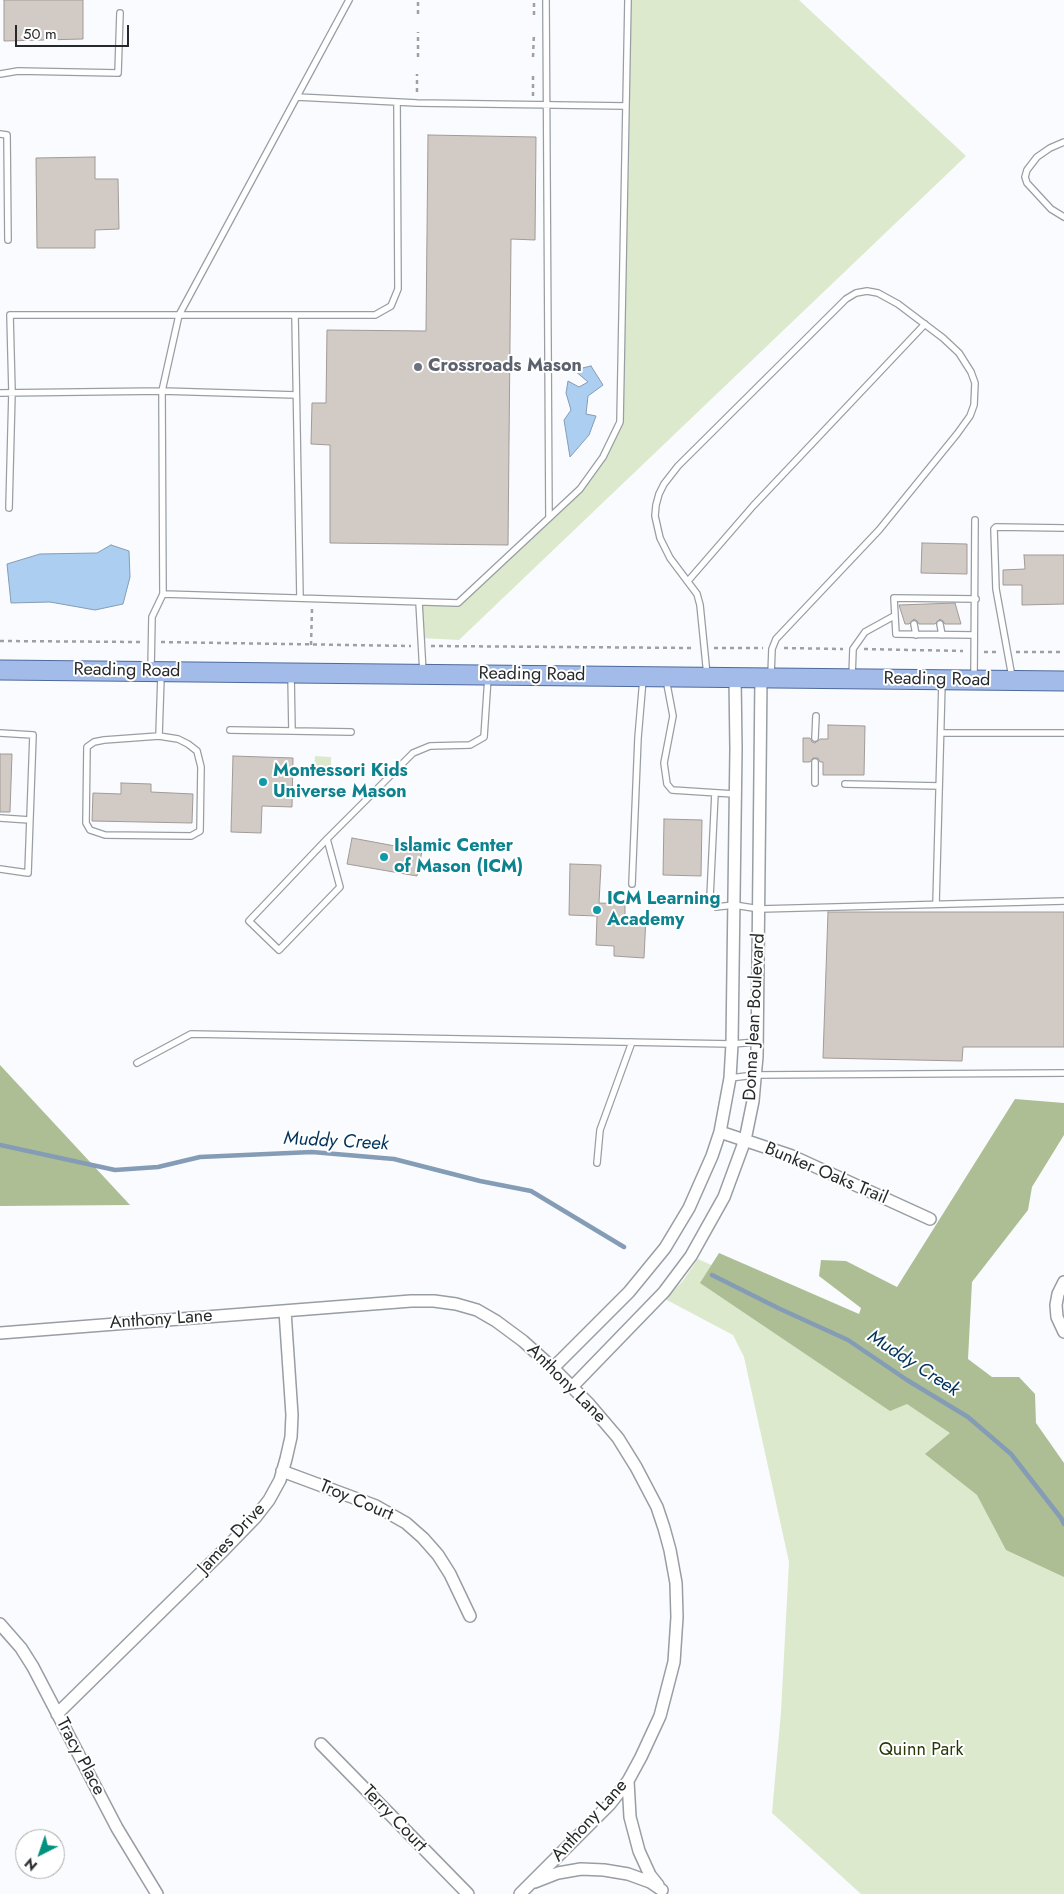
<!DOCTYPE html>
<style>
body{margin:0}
#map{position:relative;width:1064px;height:1894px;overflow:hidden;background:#f9fbfe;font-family:Jost,sans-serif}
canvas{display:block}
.north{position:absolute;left:15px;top:1829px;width:50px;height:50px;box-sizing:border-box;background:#fff;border:1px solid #a8a9aa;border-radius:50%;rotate:221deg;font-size:14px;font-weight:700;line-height:20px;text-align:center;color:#26282a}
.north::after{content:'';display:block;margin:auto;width:18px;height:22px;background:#00927f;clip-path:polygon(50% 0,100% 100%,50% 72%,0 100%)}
.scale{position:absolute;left:15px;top:25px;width:114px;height:22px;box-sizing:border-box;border:2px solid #26282a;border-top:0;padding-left:6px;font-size:15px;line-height:18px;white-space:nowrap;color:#26282a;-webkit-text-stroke:4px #fff;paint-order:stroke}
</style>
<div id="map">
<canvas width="1064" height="1894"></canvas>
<div class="north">N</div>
<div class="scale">50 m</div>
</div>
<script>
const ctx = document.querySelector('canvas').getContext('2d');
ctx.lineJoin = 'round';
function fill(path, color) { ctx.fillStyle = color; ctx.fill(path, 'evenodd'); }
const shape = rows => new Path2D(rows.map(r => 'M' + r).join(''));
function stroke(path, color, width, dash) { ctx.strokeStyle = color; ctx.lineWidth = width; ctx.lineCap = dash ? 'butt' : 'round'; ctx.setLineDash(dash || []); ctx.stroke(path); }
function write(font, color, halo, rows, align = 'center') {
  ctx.font = font + ' Jost,sans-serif'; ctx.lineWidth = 4; ctx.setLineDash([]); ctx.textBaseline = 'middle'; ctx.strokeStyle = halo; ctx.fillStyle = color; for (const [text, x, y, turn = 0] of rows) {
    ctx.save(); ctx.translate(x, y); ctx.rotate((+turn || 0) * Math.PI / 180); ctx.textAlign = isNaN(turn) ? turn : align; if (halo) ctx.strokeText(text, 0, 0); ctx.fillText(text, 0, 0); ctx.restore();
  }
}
fill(shape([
 [628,0,799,0,966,156,459,640,421,638,419,602,458,603,580,489,603,457,620,422],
 [315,756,331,757,331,772,314,772],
 [698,1259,871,1337,1064,1539,1064,1894,861,1894,772,1813,781,1712,789,1562,744,1357,733,1335,665,1299,682,1282]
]), '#dde9cc');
fill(shape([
 [0,1065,130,1205,0,1206],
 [1015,1099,1064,1103,1064,1135,1032,1187,1028,1210,972,1282,968,1359,992,1377,1019,1377,1035,1394,1036,1423,1064,1463,1064,1577,1006,1550,977,1495,925,1454,950,1433,907,1404,890,1411,700,1283,719,1253,859,1314,861,1308,819,1276,821,1260,846,1261,897,1287]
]), '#adbe94');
const water = shape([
 [591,366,603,385,588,396,586,414,596,416,589,435,570,457,564,420,571,410,566,393,568,381,579,387,588,382,574,370,591,366],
 [111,545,129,551,130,577,123,604,95,610,50,602,11,603,7,564,40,554,97,553,111,545]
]);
fill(water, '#accef0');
stroke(water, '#849cb5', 1);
stroke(shape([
 [0,1145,115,1170,158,1167,200,1157,312,1152,394,1159,480,1181,531,1191,624,1247],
 [712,1275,778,1308,848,1340,907,1380,968,1417,1011,1454,1061,1518,1064,1524]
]), '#849cb5', 4.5);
const building = shape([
 [4,0,83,0,83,39,4,41,4,0],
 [428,135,536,137,535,240,511,239,508,545,330,543,330,445,311,444,312,403,326,403,327,330,426,331,428,135],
 [95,157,95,179,118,179,119,229,95,230,95,248,37,248,36,158,95,157],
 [922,543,967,544,967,574,921,573,922,543],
 [1024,555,1064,555,1064,604,1022,605,1022,585,1003,585,1003,570,1025,569,1024,555],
 [955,603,961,624,945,624,943,621,940,619,935,624,919,624,917,621,914,619,909,624,905,624,899,605,955,603],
 [828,725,865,726,864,775,823,775,823,762,820,762,818,758,813,758,810,762,803,762,803,738,810,738,812,742,815,743,820,739,828,739,828,725],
 [0,754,12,754,10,812,0,812,0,754],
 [233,756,293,758,292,807,262,806,261,833,231,832,233,756],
 [121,783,151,784,151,792,193,794,192,823,92,821,93,793,121,794,121,783],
 [664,819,702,820,701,876,663,875,664,819],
 [352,838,422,851,417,876,347,864,352,838],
 [570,864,601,865,599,903,625,904,625,916,646,917,644,958,614,956,614,946,596,945,597,916,569,915,570,864],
 [828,912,1064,912,1064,1047,963,1047,962,1061,823,1058,828,912]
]);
fill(building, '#d2cac5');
stroke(building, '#a29a96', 1);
const lane = shape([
 [546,0,549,518],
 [0,74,18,71,118,73,120,13],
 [297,97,417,103,625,106],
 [0,134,7,135,8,240],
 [1064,142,1050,148,1037,157,1027,170,1025,177,1027,183,1051,209,1064,217],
 [295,315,300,598],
 [0,393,162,391,296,395],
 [9,508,12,392,10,315,375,315,391,306,398,289,397,102],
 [688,581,753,506,925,324],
 [163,594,458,603,580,489,603,457,620,422,628,0],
 [419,602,423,673],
 [914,624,916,635],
 [940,624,942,635],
 [973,635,896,634,894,598,976,599],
 [151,669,152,617,163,594,162,391,179,315,349,0],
 [291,675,292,731,351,732],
 [707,675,700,605,697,594,670,558,660,538,655,516,656,505,659,494,664,484,678,466,846,299,856,293,867,291,878,293,898,304,943,338,959,353,971,372,975,383,974,405,970,416,957,434,879,530,776,639,772,649,771,675],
 [852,677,853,649,865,632,894,616],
 [1012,677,996,589,994,529,996,527,1064,528],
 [974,678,975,520],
 [666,679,673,716,664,763,667,784,672,790,734,794],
 [230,730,292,731],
 [0,733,33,735,28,873,0,869],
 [941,733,1064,733],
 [159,736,104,740,94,742,87,747,86,823,90,830,105,835,191,836,200,831,201,767,197,751,188,744,178,739,159,736,161,676],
 [815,738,816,716],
 [815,783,815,762],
 [845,784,939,786],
 [715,793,710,897,716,907,734,905,760,909,1064,901],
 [0,818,30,820],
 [327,839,340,887,279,950,249,921,327,839,413,753,430,746,470,745,484,737,488,677],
 [632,884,638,738,643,679],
 [936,904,942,682],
 [137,1063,191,1034,732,1044,757,1042],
 [730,1078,755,1075,1064,1073],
 [597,1163,600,1130,632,1042]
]);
const street = shape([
 [720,1132,792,1156,930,1219],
 [1064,1282,1058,1294,1056,1305,1057,1317,1064,1332],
 [0,1333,411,1301,434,1301,456,1304,477,1310,496,1321,523,1341,553,1368,589,1404,618,1438,636,1467,657,1507,664,1528,670,1550,676,1583,677,1617,674,1662,660,1716,641,1757,628,1781,610,1804,520,1894],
 [553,1368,629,1292,665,1248,689,1208,712,1156,720,1132,730,1078,732,1044,736,749,735,677],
 [572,1387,664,1292,691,1256,724,1197,745,1140,753,1101,757,1056,761,678],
 [282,1471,376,1506,406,1523,423,1538,438,1555,450,1574,470,1616],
 [0,1624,21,1648,33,1667,117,1828,157,1894],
 [57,1714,224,1550,255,1518,269,1500,280,1480,286,1459,291,1437,292,1415,285,1311],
 [321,1744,468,1894],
 [628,1781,630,1817,639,1851,650,1875,658,1885],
 [535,1882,558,1873,581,1869,604,1870,628,1874,650,1882,662,1890]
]);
const primary = shape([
 [0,670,1064,681]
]);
stroke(lane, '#989ea4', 8);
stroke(street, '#989ea4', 14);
stroke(primary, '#4e6a9c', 21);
stroke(shape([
 [418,14,418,0],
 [534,15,534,0],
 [418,57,418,32],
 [533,57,534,33],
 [417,92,417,74],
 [533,96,533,75],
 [0,641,141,642],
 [161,642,411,646],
 [311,645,312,609],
 [431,646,693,648],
 [714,648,763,648],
 [784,648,843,649],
 [864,649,963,651],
 [984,652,998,652],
 [1016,652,1064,652]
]), '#9ea0a3', 2.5, [4, 4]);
stroke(lane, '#fff', 5.5);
stroke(street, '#fff', 11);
stroke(primary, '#a2bbe9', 19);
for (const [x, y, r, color] of [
 [418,367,5,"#6b7280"],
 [263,782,5,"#0f9aa8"],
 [384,857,5,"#0f9aa8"],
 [597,910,5,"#0f9aa8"]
]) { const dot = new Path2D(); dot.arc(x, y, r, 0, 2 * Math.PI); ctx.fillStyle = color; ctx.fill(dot); stroke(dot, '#fff', 2); }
write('bold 18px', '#5b616d', '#fff', [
 ["Crossroads Mason",428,367]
], 'left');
write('18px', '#26282a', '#fff', [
 ["Reading Road",127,671,1],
 ["Reading Road",532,675,1],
 ["Reading Road",937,680,1],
 ["Donna Jean Boulevard",755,1017,-87],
 ["Bunker Oaks Trail",826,1174,23],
 ["Anthony Lane",161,1320,-4],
 ["Anthony Lane",566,1384,45],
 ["Troy Court",356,1501,23],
 ["James Drive",232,1539,-47],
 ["Tracy Place",80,1757,62],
 ["Terry Court",394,1819,46],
 ["Anthony Lane",590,1821,-48]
]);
write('bold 18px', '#0d838f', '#fff', [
 ["Montessori Kids",273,772],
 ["Universe Mason",273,793],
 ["Islamic Center",394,847],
 ["of Mason (ICM)",394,868],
 ["ICM Learning",607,900],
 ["Academy",607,921]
], 'left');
write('18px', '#283808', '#fff', [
 ["Quinn Park",921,1751]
]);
write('italic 19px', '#00345e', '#fff', [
 ["Muddy Creek",336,1142,3],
 ["Muddy Creek",913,1364,33]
]);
</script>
